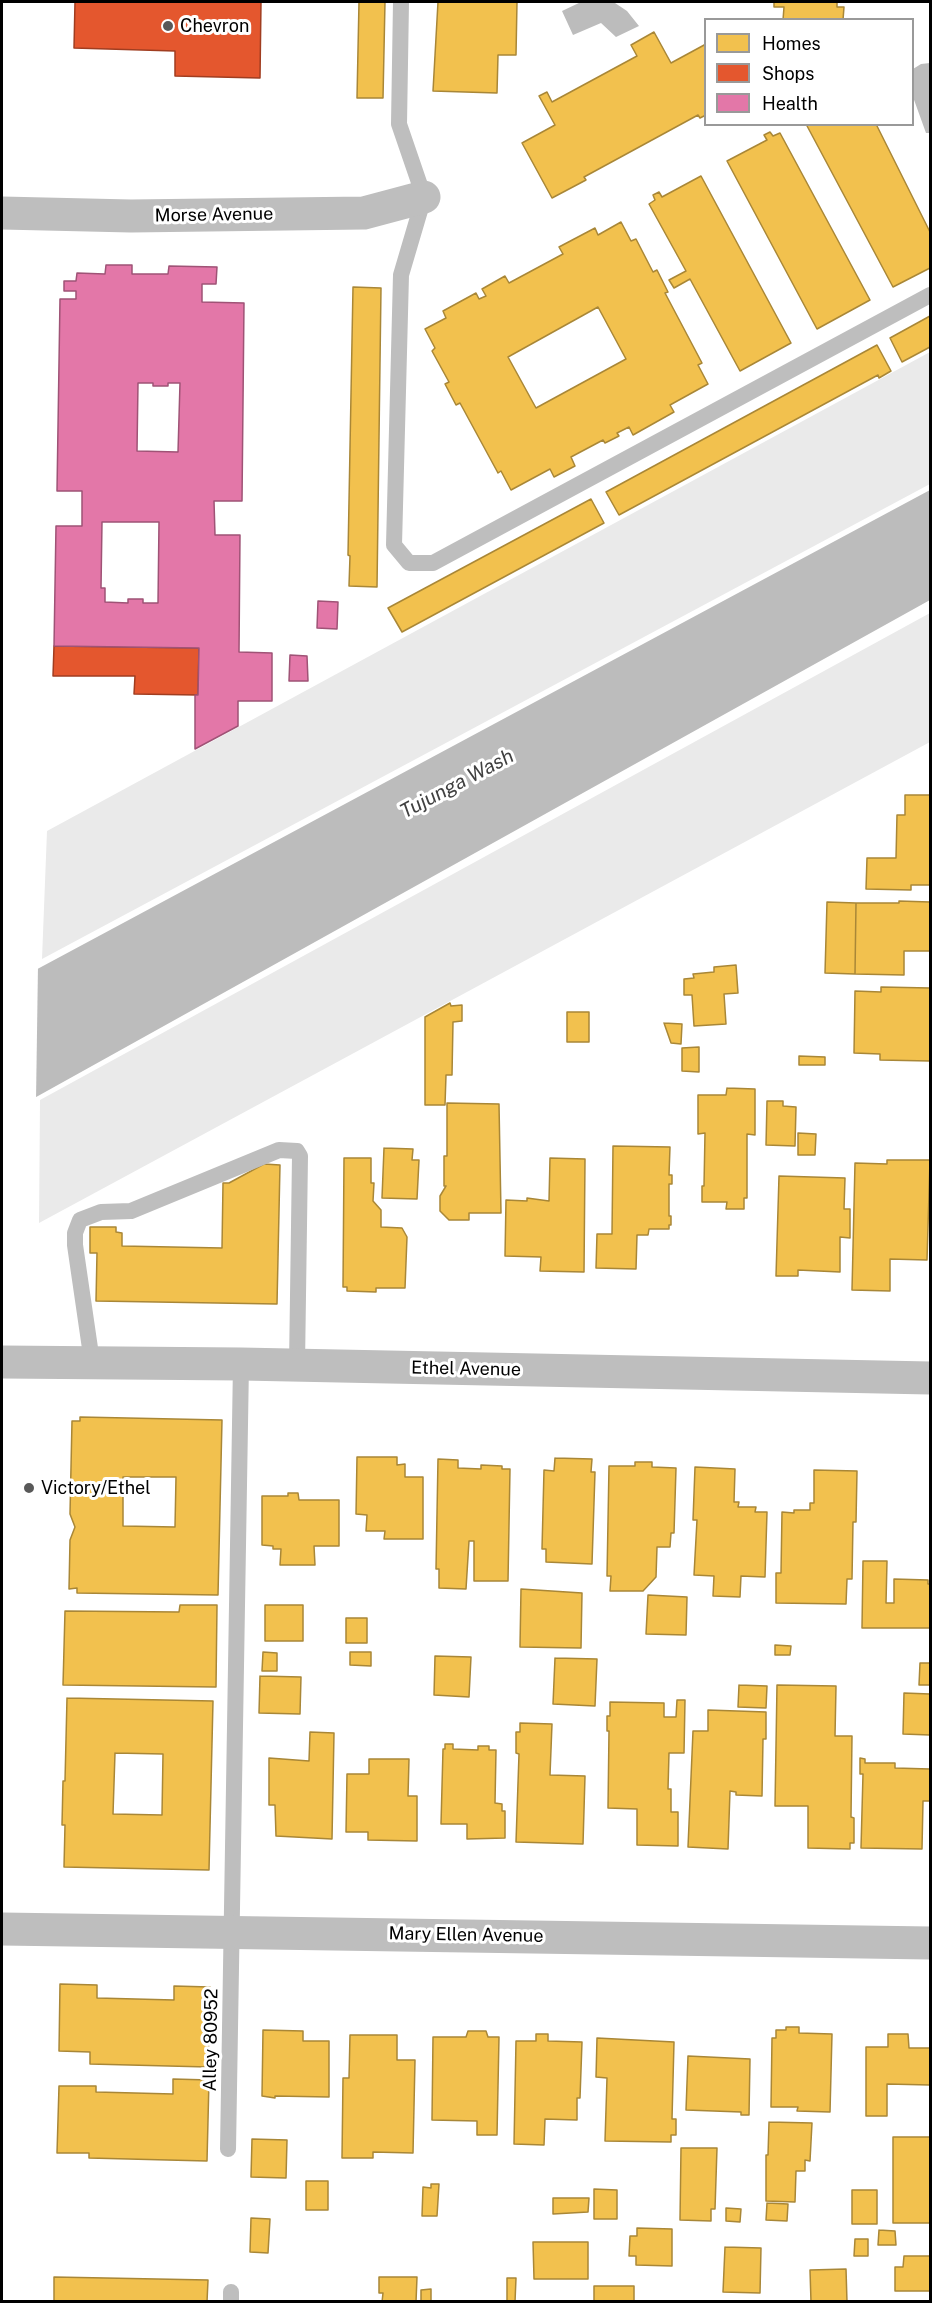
<!DOCTYPE html>
<style>
body{margin:0}
#map{position:relative;width:932px;height:2303px;overflow:hidden;background:#fff;font-family:"Public Sans",sans-serif}
canvas{display:block}
.frame{position:absolute;inset:0;border:3px solid #000;pointer-events:none}
.legend{position:absolute;left:704px;top:18px;width:210px;height:108px;box-sizing:border-box;background:#fff;border:2px solid #999;margin:0;padding:8px 10px;list-style:none;font-size:18px;color:#000}
.legend li{display:flex;align-items:center;gap:12px;height:30px}
.legend b{width:30px;border:2px solid #999}
</style>
<div id="map">
<canvas width="932" height="2303"></canvas>
<div class="frame"></div>
<ul class="legend">
<li><b style="height:16px;background:#f2c14e"></b>Homes</li>
<li><b style="height:16px;background:#e4572e"></b>Shops</li>
<li><b style="height:16px;background:#e377a8"></b>Health</li>
</ul>
</div>
<script>
const ctx = document.querySelector('canvas').getContext('2d');
ctx.lineJoin = 'round';
function fill(path, color) { ctx.fillStyle = color; ctx.fill(path, 'evenodd'); }
const shape = rows => new Path2D(rows.map(r => 'M' + r).join(''));
function stroke(path, color, width, dash) { ctx.strokeStyle = color; ctx.lineWidth = width; ctx.lineCap = dash ? 'butt' : 'round'; ctx.setLineDash(dash || []); ctx.stroke(path); }
function write(font, color, halo, rows, align = 'center') {
  ctx.font = font + ' "Public Sans",sans-serif'; ctx.lineWidth = 6; ctx.setLineDash([]); ctx.textBaseline = 'middle'; ctx.strokeStyle = halo; ctx.fillStyle = color; for (const [text, x, y, turn = 0] of rows) {
    ctx.save(); ctx.translate(x, y); ctx.rotate((+turn || 0) * Math.PI / 180); ctx.textAlign = isNaN(turn) ? turn : align; if (halo) ctx.strokeText(text, 0, 0); ctx.fillText(text, 0, 0); ctx.restore();
  }
}
fill(shape([
 [930,352,930,484,42,959,47,831],
 [930,613,930,742,39,1223,40,1100]
]), '#eaeaea');
fill(shape([
 [581,2,615,3,627,11,639,26,616,37,601,23,573,35,562,11],
 [930,63,930,133,926,133,913,97,913,69,921,64],
 [930,490,930,600,2,1116,2,988]
]), '#bcbcbc');
fill(shape([
 [38,965,36,1100,2,1119,2,985]
]), '#fff');
const homes = shape([
 [359,2,385,2,383,98,357,98,359,2],
 [438,2,517,2,516,55,498,55,497,93,433,91,438,2],
 [774,2,837,2,837,7,844,7,843,20,783,20,784,7,774,7,774,2],
 [654,32,671,63,706,44,706,115,700,118,698,115,584,177,586,180,552,198,522,143,555,125,539,96,547,92,552,102,637,56,631,45,654,32],
 [806,124,876,124,930,232,930,268,893,287,806,124],
 [770,132,773,136,780,133,870,300,817,329,727,161,767,140,764,135,770,132],
 [701,176,791,343,740,371,690,279,674,288,669,280,686,271,649,204,655,200,653,195,659,192,662,197,701,176],
 [621,222,631,241,636,239,653,272,657,270,668,292,665,293,702,363,698,365,708,384,670,405,674,412,633,435,629,427,617,433,619,436,605,443,603,440,571,457,575,466,554,477,550,469,511,490,501,471,498,473,460,403,456,405,445,384,449,382,432,351,435,348,425,329,446,318,443,311,476,293,479,299,486,296,482,289,505,276,509,283,563,254,559,247,595,228,598,235,621,222],
 [598,307,626,359,536,408,508,357,598,307],
 [353,287,381,288,377,587,349,586,350,556,348,555,353,287],
 [930,316,930,347,902,362,890,338,930,316],
 [877,345,891,371,879,378,878,375,619,515,606,492,877,345],
 [591,499,604,523,402,632,388,608,591,499],
 [905,795,930,795,930,885,911,885,911,890,866,889,867,858,896,858,897,815,905,815,905,795],
 [899,901,930,902,930,951,904,951,904,975,855,974,856,903,899,903,899,901],
 [827,902,856,903,855,974,825,973,827,902],
 [736,965,738,993,724,994,726,1024,694,1026,692,995,684,995,684,979,694,978,693,974,714,972,714,967,736,965],
 [881,987,930,988,930,1061,880,1060,880,1054,854,1053,855,991,881,992,881,987],
 [450,1003,451,1006,462,1005,462,1021,453,1022,452,1075,446,1075,445,1105,425,1105,425,1017,450,1003],
 [567,1012,589,1012,589,1042,567,1042,567,1012],
 [664,1023,682,1024,681,1044,671,1043,664,1023],
 [699,1047,699,1072,682,1071,682,1048,699,1047],
 [799,1056,825,1057,825,1065,799,1065,799,1056],
 [727,1088,755,1089,755,1135,747,1134,747,1198,744,1198,744,1209,726,1209,727,1202,702,1202,702,1186,704,1186,705,1133,698,1134,698,1095,726,1095,727,1088],
 [767,1101,783,1101,783,1106,796,1107,795,1146,766,1145,767,1101],
 [447,1103,499,1104,501,1213,469,1213,469,1220,449,1220,440,1211,440,1196,446,1186,444,1186,444,1156,447,1156,447,1103],
 [798,1133,816,1134,815,1155,798,1155,798,1133],
 [613,1146,670,1147,669,1175,672,1175,672,1184,669,1184,669,1216,671,1216,671,1225,669,1225,669,1229,649,1229,648,1235,637,1235,636,1269,596,1268,597,1234,612,1234,613,1146],
 [384,1148,413,1149,412,1160,419,1160,417,1199,382,1198,384,1148],
 [344,1158,371,1158,371,1183,374,1183,373,1201,381,1210,381,1227,402,1228,407,1237,405,1288,376,1288,376,1292,347,1291,347,1287,343,1287,344,1158],
 [550,1158,585,1159,584,1272,540,1271,541,1257,505,1256,506,1200,527,1201,527,1198,549,1201,550,1158],
 [887,1160,930,1160,927,1260,890,1259,890,1291,852,1290,855,1163,887,1164,887,1160],
 [264,1164,280,1165,277,1304,96,1301,97,1253,90,1253,90,1227,116,1227,116,1232,122,1233,122,1246,222,1248,223,1183,229,1183,264,1164],
 [779,1176,845,1178,844,1209,850,1209,850,1238,840,1237,840,1272,798,1270,798,1276,776,1276,779,1176],
 [80,1417,222,1420,218,1595,77,1593,77,1588,69,1589,70,1540,75,1527,70,1514,72,1421,80,1421,80,1417],
 [123,1477,176,1477,175,1527,123,1526,123,1477],
 [357,1457,397,1457,397,1465,405,1464,405,1477,423,1477,423,1539,384,1539,385,1531,366,1531,367,1515,356,1514,357,1457],
 [555,1458,592,1459,591,1472,595,1472,592,1564,546,1562,546,1549,542,1549,544,1470,554,1471,555,1458],
 [438,1459,458,1460,458,1468,481,1469,481,1465,502,1466,502,1469,510,1469,508,1581,474,1581,474,1541,469,1541,466,1589,439,1588,439,1569,436,1569,438,1459],
 [635,1462,652,1462,652,1467,676,1468,674,1533,671,1533,670,1547,657,1547,656,1577,643,1591,610,1591,611,1576,607,1576,609,1466,635,1466,635,1462],
 [695,1467,735,1469,734,1502,739,1502,738,1507,756,1507,755,1512,767,1512,765,1577,741,1576,740,1597,713,1596,714,1576,694,1575,697,1520,693,1520,695,1467],
 [814,1470,857,1471,856,1522,853,1522,852,1579,847,1579,846,1604,776,1603,776,1573,781,1573,782,1512,794,1513,794,1510,810,1510,810,1503,814,1503,814,1470],
 [288,1493,298,1493,299,1500,339,1500,339,1546,314,1546,315,1565,280,1565,281,1549,273,1549,273,1546,262,1545,262,1496,288,1496,288,1493],
 [863,1561,887,1561,886,1603,894,1603,894,1579,928,1580,928,1584,930,1584,930,1628,862,1628,863,1561],
 [521,1589,582,1593,581,1648,520,1647,521,1589],
 [648,1595,687,1597,686,1635,646,1634,648,1595],
 [180,1605,217,1605,216,1687,63,1685,65,1611,179,1612,180,1605],
 [265,1605,303,1605,303,1641,265,1641,265,1605],
 [346,1618,367,1618,367,1643,346,1643,346,1618],
 [775,1645,791,1646,790,1655,775,1655,775,1645],
 [263,1652,277,1653,277,1671,262,1671,263,1652],
 [350,1652,371,1652,371,1666,350,1665,350,1652],
 [435,1656,471,1657,469,1697,434,1695,435,1656],
 [555,1658,597,1659,595,1706,553,1704,555,1658],
 [920,1663,930,1663,930,1685,919,1685,920,1663],
 [260,1676,301,1677,300,1714,259,1713,260,1676],
 [739,1685,767,1686,766,1708,738,1707,739,1685],
 [777,1685,836,1686,835,1736,852,1736,851,1817,854,1818,854,1843,850,1843,850,1849,808,1848,808,1806,775,1806,777,1685],
 [904,1693,930,1694,930,1735,903,1734,904,1693],
 [67,1698,213,1701,209,1870,64,1867,65,1825,62,1825,63,1781,65,1781,67,1698],
 [115,1753,163,1754,162,1815,113,1814,115,1753],
 [677,1700,685,1700,684,1753,669,1753,668,1789,671,1789,671,1812,678,1812,678,1846,637,1845,637,1809,608,1808,609,1731,607,1731,607,1716,610,1716,610,1702,664,1703,664,1717,676,1717,677,1700],
 [708,1710,766,1712,766,1739,763,1739,762,1796,736,1795,736,1792,730,1791,728,1849,688,1847,693,1731,708,1731,708,1710],
 [520,1723,552,1724,550,1775,585,1776,583,1844,516,1842,519,1754,516,1753,516,1732,520,1732,520,1723],
 [310,1732,334,1733,332,1839,276,1836,275,1805,269,1805,269,1758,309,1761,310,1732],
 [445,1744,453,1744,453,1749,478,1750,478,1746,489,1746,489,1750,496,1750,495,1803,502,1804,502,1811,505,1811,505,1838,467,1839,467,1824,441,1824,443,1749,445,1749,445,1744],
 [860,1758,865,1759,865,1763,895,1763,895,1768,930,1769,930,1801,923,1801,922,1849,861,1848,863,1774,860,1774,860,1758],
 [369,1759,409,1759,408,1796,417,1796,417,1841,368,1840,368,1832,346,1832,347,1774,369,1774,369,1759],
 [60,1984,97,1985,97,1998,174,2000,174,1986,210,1987,208,2067,90,2064,90,2052,59,2051,60,1984],
 [786,2027,799,2027,799,2033,832,2034,830,2112,797,2111,798,2107,771,2107,772,2038,776,2038,776,2030,786,2030,786,2027],
 [263,2030,303,2031,303,2041,329,2041,329,2097,275,2096,275,2098,262,2096,263,2030],
 [468,2031,486,2031,488,2037,499,2037,497,2135,477,2135,477,2121,432,2120,433,2037,466,2037,468,2031],
 [536,2034,548,2034,548,2041,582,2042,580,2098,577,2098,577,2120,545,2119,544,2145,514,2144,516,2041,536,2041,536,2034],
 [888,2034,908,2034,909,2048,930,2048,930,2085,887,2084,887,2116,866,2116,866,2047,888,2047,888,2034],
 [350,2035,397,2035,397,2060,415,2060,413,2153,373,2152,373,2158,342,2158,343,2078,349,2078,350,2035],
 [597,2038,674,2042,672,2119,676,2119,676,2135,671,2135,671,2142,605,2141,607,2078,596,2077,597,2038],
 [688,2056,750,2059,749,2115,741,2115,741,2112,686,2110,688,2056],
 [173,2079,209,2080,207,2161,89,2158,89,2153,57,2153,59,2086,96,2086,96,2092,173,2094,173,2079],
 [769,2122,812,2123,810,2161,805,2160,805,2171,796,2171,795,2202,766,2201,766,2155,768,2155,769,2122],
 [893,2137,930,2137,930,2223,893,2223,893,2137],
 [252,2139,287,2140,286,2178,251,2177,252,2139],
 [681,2148,717,2148,715,2209,711,2209,711,2221,680,2220,681,2148],
 [306,2181,328,2181,328,2210,306,2210,306,2181],
 [431,2184,439,2184,437,2216,422,2216,423,2187,431,2188,431,2184],
 [594,2189,617,2190,617,2219,594,2219,594,2189],
 [852,2190,877,2190,877,2224,852,2224,852,2190],
 [553,2198,589,2198,588,2212,553,2214,553,2198],
 [767,2203,788,2204,787,2221,766,2220,767,2203],
 [726,2208,741,2209,740,2222,726,2221,726,2208],
 [251,2218,270,2219,268,2253,250,2252,251,2218],
 [637,2228,672,2229,672,2266,636,2265,636,2256,629,2256,630,2236,637,2236,637,2228],
 [879,2230,895,2231,896,2245,878,2245,879,2230],
 [855,2239,868,2239,868,2256,854,2256,855,2239],
 [533,2242,588,2242,588,2279,534,2279,533,2242],
 [725,2247,761,2248,760,2293,723,2292,725,2247],
 [904,2256,930,2256,930,2291,895,2291,895,2267,903,2267,904,2256],
 [846,2269,847,2302,811,2302,810,2270,846,2269],
 [54,2277,208,2280,207,2302,54,2302,54,2277],
 [379,2277,417,2277,416,2302,382,2302,383,2293,379,2293,379,2277],
 [507,2278,516,2278,515,2302,507,2302,507,2278],
 [594,2286,634,2286,634,2302,594,2302,594,2286],
 [431,2289,431,2302,421,2302,421,2290,431,2289]
]);
fill(homes, '#f2c14e');
stroke(homes, '#a98737', 1.5);
const shops = shape([
 [75,2,261,2,260,78,175,76,175,51,74,48,75,2],
 [54,646,199,648,198,695,134,694,135,676,53,676,54,646]
]);
fill(shops, '#e4572e');
stroke(shops, '#a03d20', 1.5);
const health = shape([
 [106,265,132,265,132,274,168,274,169,266,217,267,216,284,202,284,202,302,244,303,242,501,214,501,215,535,240,535,239,652,272,653,272,701,238,701,238,726,195,749,195,695,198,695,199,648,54,646,56,526,82,526,82,491,57,491,60,299,76,299,76,291,64,291,64,281,76,281,77,273,105,274,106,265],
 [138,383,153,383,153,386,168,386,168,383,180,383,178,452,137,451,138,383],
 [102,522,159,522,158,603,143,603,143,599,128,599,128,603,105,602,105,588,101,588,102,522],
 [318,601,338,602,337,629,317,628,318,601],
 [290,655,307,656,308,681,289,681,290,655]
]);
fill(health, '#e377a8');
stroke(health, '#9f5376', 1.5);
stroke(shape([
 [401,2,399,124,424,197,401,275,394,545,409,563,433,563,930,295],
 [92,1362,75,1245,75,1233,80,1220,101,1212,131,1211,279,1150,297,1151,300,1156,297,1365],
 [228,2149,241,1364],
 [231,2302,231,2292]
]), '#bebebe', 16);
stroke(shape([
 [2,213,131,216,364,213,424,197],
 [2,1362,241,1364,930,1378],
 [2,1929,930,1943]
]), '#bebebe', 33);
for (const [x, y, r, color] of [
 [168,26,6,"#595959"],
 [29,1488,6,"#595959"]
]) { const dot = new Path2D(); dot.arc(x, y, r, 0, 2 * Math.PI); ctx.fillStyle = color; ctx.fill(dot); stroke(dot, '#fff', 2); }
write('18px', '#000', '#fff', [
 ["Chevron",180,26],
 ["Victory/Ethel",41,1488]
], 'left');
write('18px', '#000', '#fff', [
 ["Morse Avenue",214,215,-1],
 ["Ethel Avenue",466,1369,1],
 ["Mary Ellen Avenue",466,1935,1],
 ["Alley 80952",211,2040,-89]
]);
write('italic 20px', '#404040', '#fff', [
 ["Tujunga Wash",457,784,-28]
]);
</script>
